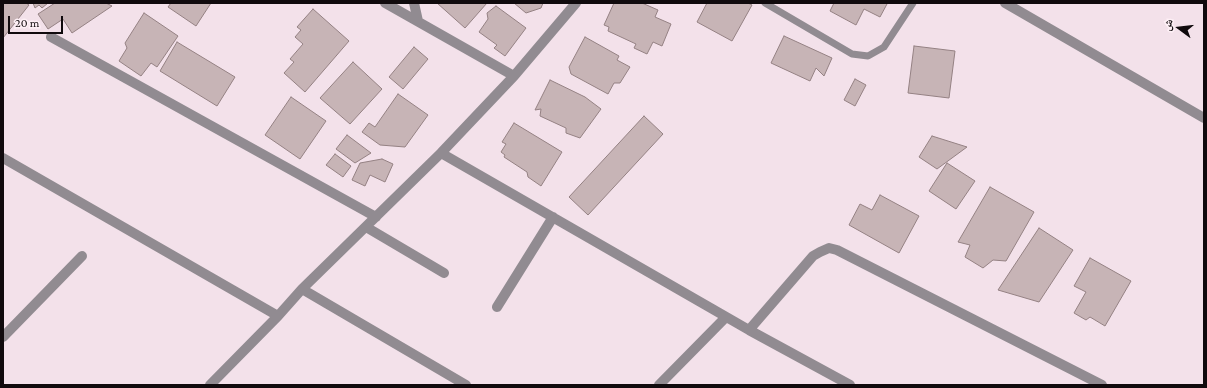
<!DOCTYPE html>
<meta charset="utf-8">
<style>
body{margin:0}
#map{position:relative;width:1207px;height:388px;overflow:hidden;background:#f3e1ea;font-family:"Crimson Pro","Noto Naskh Arabic",serif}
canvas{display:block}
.frame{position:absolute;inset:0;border:4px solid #100a0d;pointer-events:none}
.north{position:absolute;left:1159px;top:8px;width:40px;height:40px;-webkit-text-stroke:3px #fef0f6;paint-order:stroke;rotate:285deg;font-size:11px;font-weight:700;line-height:16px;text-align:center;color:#100a0d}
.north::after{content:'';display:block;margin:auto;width:14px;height:18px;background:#100a0d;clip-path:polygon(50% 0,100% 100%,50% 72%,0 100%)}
.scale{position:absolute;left:8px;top:16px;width:55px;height:18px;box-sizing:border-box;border:2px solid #100a0d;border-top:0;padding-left:5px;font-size:12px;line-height:14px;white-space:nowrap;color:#100a0d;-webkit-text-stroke:3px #fef0f6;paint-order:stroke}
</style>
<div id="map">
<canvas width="1207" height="388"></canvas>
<div class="frame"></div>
<div class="north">ش</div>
<div class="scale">20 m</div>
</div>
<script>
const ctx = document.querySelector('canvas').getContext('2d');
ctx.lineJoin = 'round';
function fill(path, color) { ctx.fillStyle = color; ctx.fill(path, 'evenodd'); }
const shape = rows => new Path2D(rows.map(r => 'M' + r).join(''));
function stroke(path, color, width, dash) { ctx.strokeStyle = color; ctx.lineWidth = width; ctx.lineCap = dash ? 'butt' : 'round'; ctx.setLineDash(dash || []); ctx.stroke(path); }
const building = shape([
 [3,3,26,3,29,5,3,38,3,3],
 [33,3,48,3,42,8,39,5,35,8,33,3],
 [55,3,106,3,112,6,72,33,63,19,48,29,38,14,55,3],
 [171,3,211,3,196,26,168,7,171,3],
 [437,3,487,3,465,28,437,3],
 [514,3,543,3,541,8,526,13,514,3],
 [614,3,642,3,658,10,655,17,671,24,662,46,653,42,647,54,634,48,636,44,608,31,609,27,604,25,614,3],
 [707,3,748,3,752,5,732,41,697,22,707,3],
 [834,3,885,3,887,4,880,17,864,9,856,25,830,11,834,3],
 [496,6,526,28,505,56,494,48,497,45,479,32,488,19,487,13,496,6],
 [313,9,349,41,305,92,284,73,294,62,290,59,303,44,295,37,301,30,297,27,313,9],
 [144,13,178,36,157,67,151,63,141,76,119,61,127,48,125,43,144,13],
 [784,36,832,58,824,76,816,68,810,81,771,63,784,36],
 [585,37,619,56,617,60,630,67,620,83,614,83,608,94,571,74,569,67,585,37],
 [177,42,235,77,217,106,160,71,177,42],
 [914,46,955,51,949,98,908,93,914,46],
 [414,47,428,59,403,89,389,77,414,47],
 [353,62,382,89,350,124,320,98,353,62],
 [855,79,866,85,855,106,844,100,855,79],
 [550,80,585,97,601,109,580,138,566,133,566,128,540,116,541,109,535,110,550,80],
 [398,94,428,115,405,147,380,145,362,132,369,123,375,127,398,94],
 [291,97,326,121,300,159,265,135,291,97],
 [644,116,663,134,588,215,569,197,644,116],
 [514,123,562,152,541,186,528,177,527,172,504,157,505,155,501,152,506,144,502,142,514,123],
 [347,135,371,153,355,163,336,149,347,135],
 [932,136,967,147,937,169,919,157,932,136],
 [335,154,351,166,343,177,326,165,335,154],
 [382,159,393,164,385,182,370,175,365,186,352,180,360,163,382,159],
 [947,163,975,181,956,209,929,191,947,163],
 [990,187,1034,212,1006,261,993,260,983,268,965,257,970,245,958,242,990,187],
 [880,195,919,216,899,253,849,225,860,204,872,210,880,195],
 [1039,228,1073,250,1039,302,998,290,1039,228],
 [1090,258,1131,281,1105,326,1090,317,1086,320,1074,313,1086,292,1074,286,1090,258]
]);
fill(building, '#c7b4b6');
stroke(building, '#948183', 1);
stroke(shape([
 [765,3,852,54,868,56,884,47,913,3]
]), '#918b91', 7);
stroke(shape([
 [385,3,514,76],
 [414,3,418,21],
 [1005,3,1204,118],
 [51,37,376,217],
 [441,153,749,330,850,385],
 [3,158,278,316],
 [366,227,444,273],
 [302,289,466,385],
 [497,307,553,217],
 [749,330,813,256,820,252,829,248,837,250,1102,385],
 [3,337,82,256],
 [210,385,278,316,302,289,441,153,514,76,576,3],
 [659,385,726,317]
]), '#918b91', 10);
</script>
